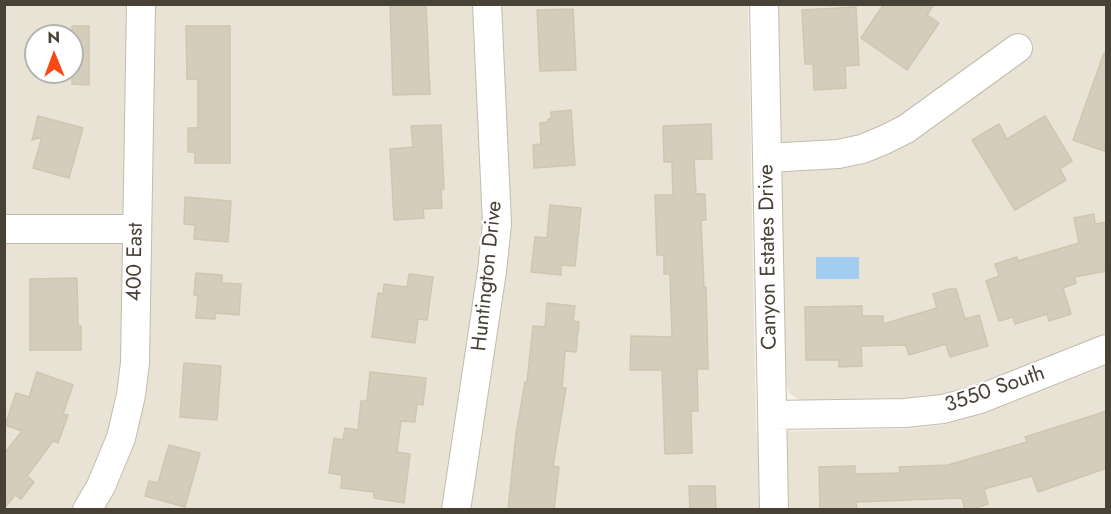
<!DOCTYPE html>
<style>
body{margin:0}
#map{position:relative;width:1111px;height:514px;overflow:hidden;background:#f4f1e7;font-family:Jost,sans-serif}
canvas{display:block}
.frame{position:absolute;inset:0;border:6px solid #474136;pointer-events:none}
.north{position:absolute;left:24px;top:24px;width:60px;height:60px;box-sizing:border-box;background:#fff;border:2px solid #b5b3af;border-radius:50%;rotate:359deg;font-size:16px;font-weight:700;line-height:24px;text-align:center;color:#474136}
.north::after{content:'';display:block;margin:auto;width:21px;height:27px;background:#fc4815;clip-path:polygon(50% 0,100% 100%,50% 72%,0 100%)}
</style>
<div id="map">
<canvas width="1111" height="514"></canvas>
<div class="frame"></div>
<div class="north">N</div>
</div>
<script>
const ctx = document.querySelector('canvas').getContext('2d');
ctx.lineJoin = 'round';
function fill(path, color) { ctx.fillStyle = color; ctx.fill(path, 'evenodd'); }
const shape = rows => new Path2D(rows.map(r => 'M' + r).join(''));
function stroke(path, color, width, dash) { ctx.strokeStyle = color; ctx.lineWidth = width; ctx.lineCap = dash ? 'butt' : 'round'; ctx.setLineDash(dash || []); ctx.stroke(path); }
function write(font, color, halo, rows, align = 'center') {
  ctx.font = font + ' Jost,sans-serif'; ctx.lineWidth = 4.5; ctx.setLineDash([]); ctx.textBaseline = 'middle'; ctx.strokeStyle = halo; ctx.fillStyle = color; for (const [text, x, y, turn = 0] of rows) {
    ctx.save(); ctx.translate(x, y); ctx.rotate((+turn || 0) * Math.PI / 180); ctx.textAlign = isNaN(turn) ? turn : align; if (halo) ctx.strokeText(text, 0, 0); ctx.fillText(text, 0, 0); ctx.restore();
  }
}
fill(shape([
 [4,5,748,5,756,432,903,429,943,425,1006,405,1106,366,1106,509,5,509],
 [36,36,72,36,72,72,36,72],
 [778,5,1106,5,1106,333,1000,376,943,394,915,398,809,400,800,400,789,393,786,381]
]), '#e8e3d5');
fill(shape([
 [816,257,859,257,859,279,816,279]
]), '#a3ccf1');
const building = shape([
 [390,4,426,4,430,94,393,95,390,4],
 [884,4,934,4,927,15,939,23,907,70,861,38,884,4],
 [856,7,859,65,845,66,846,88,814,90,813,64,805,64,802,10,856,7],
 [573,9,576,70,540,71,537,10,573,9],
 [72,26,89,26,89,85,72,84,72,26],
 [186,26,230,26,230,163,195,163,195,152,188,152,188,128,198,128,198,79,187,79,186,26],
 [1104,53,1107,53,1107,152,1073,140,1104,53],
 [571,110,575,165,534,168,533,145,541,144,540,123,548,122,548,119,551,119,551,112,571,110],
 [38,116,83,128,69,178,33,168,42,137,32,140,38,116],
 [1045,116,1072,161,1060,169,1066,180,1015,210,972,140,999,124,1007,139,1045,116],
 [711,124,712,159,694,159,696,194,705,194,706,220,701,220,704,287,706,287,708,369,697,369,698,411,691,411,692,453,665,454,662,370,630,370,631,336,672,337,670,274,664,274,664,255,657,255,655,195,673,195,672,162,664,162,663,126,711,124],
 [441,125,444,189,441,190,442,208,423,209,424,218,394,220,390,149,413,147,411,126,441,125],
 [185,197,231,201,228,242,194,239,195,225,184,224,185,197],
 [550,205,581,208,575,266,561,265,561,275,531,272,535,237,547,238,550,205],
 [1094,214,1095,224,1107,222,1107,271,1074,277,1076,283,1063,288,1071,314,1049,321,1047,314,1015,324,1013,317,999,321,986,281,999,276,995,264,1017,257,1018,261,1079,243,1074,218,1094,214],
 [196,273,222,275,222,283,241,284,239,315,215,313,215,319,196,318,198,295,194,295,196,273],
 [409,274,433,277,427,320,418,319,415,343,372,337,378,293,383,294,384,284,407,287,409,274],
 [77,278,78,326,81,326,81,350,30,350,30,279,77,278],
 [949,289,956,289,965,319,979,315,988,346,950,357,946,344,909,355,906,345,861,346,862,366,839,367,839,360,806,360,805,307,862,306,862,316,883,316,883,324,937,308,933,294,949,289],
 [547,303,575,306,573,321,579,322,576,352,565,351,562,388,566,388,553,466,559,467,554,510,508,510,516,434,525,382,527,382,533,326,545,327,547,303],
 [184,363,221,366,217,420,180,417,184,363],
 [37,372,73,385,63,414,68,415,58,443,53,441,27,476,34,482,21,499,15,495,4,509,4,454,22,431,5,425,16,393,29,397,37,372],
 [370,372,426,378,423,405,417,404,415,422,401,421,397,452,410,454,404,503,374,498,374,492,341,488,342,475,329,473,334,438,343,440,345,428,358,430,361,401,367,401,370,372],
 [1107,411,1107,468,1038,492,1032,476,984,489,988,504,969,510,965,510,962,498,856,502,857,510,820,510,819,467,855,466,855,474,900,473,899,467,948,465,1027,442,1025,437,1107,411],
 [169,445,200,453,185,507,145,496,149,481,158,483,169,445],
 [689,486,715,486,716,510,690,510,689,486]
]);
fill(building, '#d5cdbc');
stroke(building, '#d0c6af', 1.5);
const minor = shape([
 [764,4,774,510],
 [767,158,838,154,862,149,884,140,906,129,1018,48],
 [4,229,137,229],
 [772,415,905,413,943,409,980,399,1106,349],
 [87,510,101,486,121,438,131,395,135,363,141,4],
 [456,510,492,271,497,224,487,4]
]);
stroke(minor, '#c2bcac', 30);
stroke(minor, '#fff', 28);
write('21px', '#474136', '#fff', [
 ["Canyon Estates Drive",769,257,-91],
 ["400 East",136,262,-89],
 ["Huntington Drive",488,276,-84],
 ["3550 South",995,390,-19]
]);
</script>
